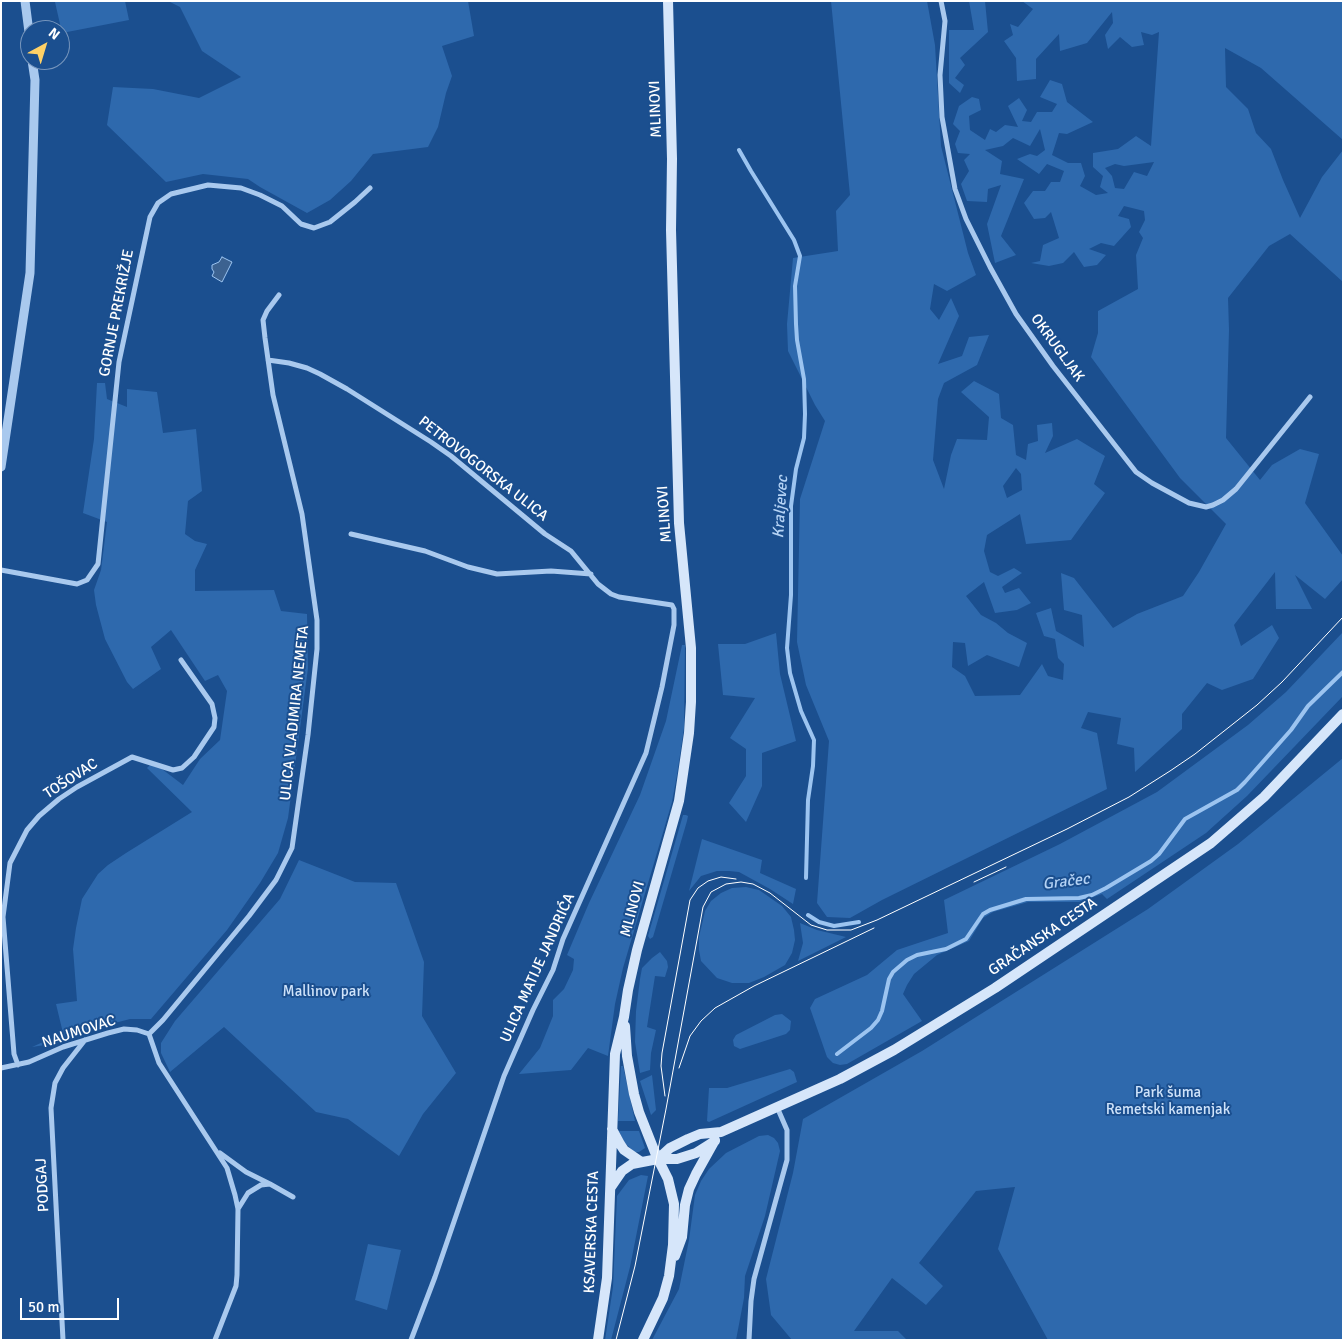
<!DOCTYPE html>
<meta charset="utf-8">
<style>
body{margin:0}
#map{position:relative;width:1344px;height:1341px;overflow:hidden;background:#1b4f8f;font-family:Signika,sans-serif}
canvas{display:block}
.frame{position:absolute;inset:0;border:2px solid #fff;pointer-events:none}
.north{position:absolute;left:20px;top:20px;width:50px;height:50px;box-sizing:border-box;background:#1b4f8f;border:1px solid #7695bc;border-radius:50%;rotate:39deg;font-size:14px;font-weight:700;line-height:20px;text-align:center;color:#fff}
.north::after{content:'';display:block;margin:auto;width:18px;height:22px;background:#ffd166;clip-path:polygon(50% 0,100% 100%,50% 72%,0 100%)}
.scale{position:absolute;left:20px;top:1298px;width:99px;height:22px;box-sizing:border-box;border:2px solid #fff;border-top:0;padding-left:6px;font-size:15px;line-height:18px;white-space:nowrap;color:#fff;-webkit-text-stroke:4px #1b4f8f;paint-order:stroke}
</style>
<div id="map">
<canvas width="1344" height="1341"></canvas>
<div class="frame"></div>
<div class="north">N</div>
<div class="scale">50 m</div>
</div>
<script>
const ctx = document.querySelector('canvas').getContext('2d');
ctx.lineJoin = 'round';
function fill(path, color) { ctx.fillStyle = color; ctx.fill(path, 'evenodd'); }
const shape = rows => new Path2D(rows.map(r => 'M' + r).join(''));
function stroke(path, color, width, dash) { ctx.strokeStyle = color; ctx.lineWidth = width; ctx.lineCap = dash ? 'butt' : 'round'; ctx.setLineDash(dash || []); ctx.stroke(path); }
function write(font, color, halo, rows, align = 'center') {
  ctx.font = font + ' Signika,sans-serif'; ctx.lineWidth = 4; ctx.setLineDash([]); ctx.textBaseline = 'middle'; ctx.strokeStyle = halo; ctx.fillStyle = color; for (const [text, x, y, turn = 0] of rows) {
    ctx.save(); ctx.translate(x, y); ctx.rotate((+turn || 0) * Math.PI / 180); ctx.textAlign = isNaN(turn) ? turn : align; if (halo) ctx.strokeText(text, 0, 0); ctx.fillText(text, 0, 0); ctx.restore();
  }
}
fill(shape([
 [60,1,125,1,129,20,62,33,55,2],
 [168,1,468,1,474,36,442,46,452,76,446,93,438,127,428,147,373,154,351,181,330,200,307,213,260,187,248,179,203,174,166,182,107,125,113,87,153,89,199,98,241,77,202,51,180,7],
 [831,1,927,1,935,45,941,146,968,253,976,275,947,291,934,284,930,309,939,320,951,298,959,316,938,364,962,356,969,337,989,335,977,365,944,383,938,399,933,460,944,489,951,455,957,439,987,440,989,417,961,392,974,381,999,394,1001,418,1013,425,1016,455,1026,460,1028,444,1038,441,1037,425,1052,423,1053,436,1045,453,1077,439,1105,456,1094,484,1105,493,1071,540,1026,544,1020,514,987,535,984,551,990,572,998,576,1014,568,1022,573,1002,587,1005,593,1019,588,1031,603,1017,610,995,613,984,582,966,596,981,615,996,623,1008,633,1027,643,1019,667,987,655,968,666,965,643,953,642,952,667,965,676,975,696,1020,695,1042,664,1048,676,1063,680,1064,664,1058,658,1055,639,1044,636,1036,613,1051,608,1056,631,1084,647,1082,615,1064,610,1061,573,1074,578,1113,628,1137,614,1183,596,1199,572,1226,524,1180,478,1091,357,1098,333,1098,311,1138,289,1136,255,1143,238,1139,232,1145,220,1144,211,1124,206,1118,216,1129,219,1131,227,1114,246,1101,243,1089,249,1106,255,1097,265,1084,267,1074,252,1063,263,1049,266,1031,263,1040,261,1043,245,1059,238,1051,212,1045,218,1034,219,1024,203,1033,191,1045,191,1051,182,1060,182,1064,171,1047,164,1039,174,1017,159,1030,154,1037,156,1045,150,1040,129,1030,146,1013,138,1003,146,985,150,1002,161,1000,174,1024,179,1001,236,1016,255,995,263,987,224,1001,185,988,189,987,202,967,201,961,184,969,171,964,160,970,154,958,153,955,144,960,131,953,124,959,106,972,97,979,99,981,110,969,116,970,130,985,140,990,129,996,132,1005,125,1018,127,1008,106,1019,98,1027,110,1022,121,1031,122,1037,112,1052,112,1057,104,1040,97,1050,80,1062,84,1067,102,1093,122,1067,134,1059,133,1052,155,1068,163,1081,163,1085,176,1080,186,1096,195,1108,193,1100,187,1103,176,1093,167,1093,153,1118,149,1136,136,1151,146,1159,32,1152,35,1141,32,1144,45,1132,47,1120,37,1108,49,1105,35,1113,23,1112,12,1087,43,1060,51,1059,34,1036,59,1036,79,1017,81,1016,58,1004,41,1013,35,1010,24,1018,27,1033,9,1022,1,1343,1,1343,140,1261,68,1225,48,1226,87,1248,109,1256,133,1271,149,1283,180,1300,218,1322,177,1343,150,1343,282,1290,234,1269,246,1228,298,1229,330,1226,438,1260,480,1272,465,1300,449,1319,454,1305,503,1343,556,1343,579,1325,599,1295,575,1312,609,1276,609,1275,572,1234,625,1241,646,1272,625,1279,638,1253,679,1222,690,1207,683,1182,714,1182,729,1135,772,1134,748,1117,744,1121,718,1088,712,1081,728,1097,733,1107,789,882,900,850,918,827,917,817,903,829,741,806,685,797,642,800,499,825,421,815,405,788,351,787,324,793,258,838,251,836,211,850,195],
 [1154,162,1147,176,1134,172,1124,189,1115,188,1112,176,1105,168,1115,164,1124,166],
 [1016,468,1021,474,1022,490,1007,498,1003,486],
 [969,1,985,1,988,32,960,58,965,65,955,78,964,85,960,93,949,83,949,30,974,30],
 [97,383,105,383,107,399,127,407,127,389,157,392,163,433,196,429,202,491,188,501,185,534,195,541,207,544,195,570,195,591,274,590,281,611,307,614,308,668,288,818,278,853,260,883,227,930,151,1019,130,1019,92,1029,57,1043,32,1047,63,1033,56,1004,77,1001,73,949,76,928,82,899,98,874,108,865,126,853,192,812,147,768,151,764,158,766,183,785,200,759,220,740,227,691,218,675,205,681,171,630,151,647,161,669,133,689,127,682,105,639,96,605,94,590,101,570,107,522,83,513,94,439],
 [1343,632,1343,696,1247,796,1206,833,1107,899,1102,894,1079,902,1028,902,993,912,983,918,969,941,937,955,914,974,907,985,903,994,922,1021,847,1064,840,1065,833,1063,827,1057,810,1008,815,999,867,975,897,950,948,933,944,900,1060,844,1157,792,1248,725,1286,692],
 [776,633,780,674,796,741,762,753,762,786,746,822,729,803,746,776,746,749,730,738,755,698,723,695,718,644,745,644],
 [682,645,685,645,684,728,677,775,672,802,623,968,615,1004,608,1056,588,1048,571,1070,519,1074,540,1048,553,1016,553,1000,564,989,573,970,574,959,567,955,589,903,640,795,666,721],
 [1343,758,1343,1340,1048,1340,998,1249,1015,1187,976,1191,919,1263,943,1286,926,1305,892,1278,854,1331,898,1331,907,1340,792,1340,771,1315,766,1279,793,1173,803,1119,922,1051,1148,909,1238,844],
 [683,815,686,815,688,816,687,821,653,937,650,939,648,936],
 [702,839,762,860,760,873,796,889,793,904,770,889,739,872,729,871,717,871,701,876,689,891],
 [299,860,355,882,396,883,424,962,422,1016,456,1073,423,1114,399,1156,348,1119,316,1112,224,1027,170,1072,161,1053,161,1043,175,1021,280,899],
 [746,887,759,890,782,906,791,917,794,930,795,940,792,953,785,965,764,977,749,983,732,983,717,978,701,961,699,950,699,937,705,911,711,901,721,893,732,888],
 [800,923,817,930,846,937,798,961,803,943],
 [660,952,667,961,668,967,665,977,655,976,647,1027,656,1030,651,1053,650,1070,640,1073,635,1042,636,1011,640,979,642,968,652,958],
 [782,1014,791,1021,790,1030,786,1034,740,1049,734,1046,733,1040,736,1035,775,1015],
 [621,1066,623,1066,635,1121,618,1121],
 [790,1069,794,1072,797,1082,709,1122,707,1121,709,1088,727,1088],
 [652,1075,656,1110,651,1115,640,1081],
 [619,1131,639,1131,645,1148,639,1152,634,1152,623,1141],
 [768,1135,774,1138,778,1143,780,1151,765,1216,745,1276,744,1298,736,1340,652,1340,679,1289,689,1240,695,1195,701,1181,709,1169,726,1153,759,1136],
 [641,1175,648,1176,630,1267,611,1340,605,1340,613,1287,617,1196,629,1180],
 [368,1244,401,1250,387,1310,355,1300]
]), '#2e69ad');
const water = shape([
 [222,257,232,262,222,282,212,276,214,272,212,269,212,265,219,262,222,257]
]);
fill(water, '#3c6290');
stroke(water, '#9cc4f0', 1);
stroke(shape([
 [739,150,751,171,794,240,800,256,795,286,796,324,797,340,804,379,805,414,804,438,796,469,791,506,791,595,787,648,790,673,801,711,814,740,813,766,808,800,806,878],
 [808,915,819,922,834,926,859,922],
 [837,1054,871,1028,878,1020,882,1011,889,979,893,972,907,960,917,955,946,949,966,939,983,914,990,910,1026,899,1079,898,1092,895,1106,888,1151,861,1159,854,1185,819,1237,790,1245,782,1291,730,1308,706,1343,672]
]), '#9cc4f0', 4);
stroke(shape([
 [941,1,945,21,940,75,942,117,955,189,966,219,990,267,1016,314,1053,366,1136,472,1152,483,1189,503,1206,507,1213,505,1223,500,1236,489,1310,397],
 [268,360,289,363,307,368,320,374,347,389,431,442,451,456,545,534,571,551,598,584,611,594,619,597,672,605,674,609,674,625,662,687,646,753,563,939,553,970,533,1010,504,1076,435,1277,411,1340],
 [351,534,425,551,468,567,497,574,551,571,591,574],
 [1,570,77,584,87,580,98,564,119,362,150,217,158,203,171,194,208,185,241,188,260,195,282,206,301,224,314,228,330,222,355,202,370,188],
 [149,1034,163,1020,249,916,276,880,292,848,308,735,317,649,317,620,302,514,273,395,265,338,263,320,267,311,279,295],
 [149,1034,159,1063,227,1168,235,1195,238,1209,237,1275,236,1286,215,1340],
 [18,1065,14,1054,3,917,10,863,27,830,39,816,59,799,77,787,132,757,173,770,182,768,194,757,214,727,215,718,212,704,181,660],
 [1,1068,29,1062,63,1047,108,1033,124,1029,137,1030,149,1034],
 [220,1153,246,1172,270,1184],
 [238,1209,248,1193,261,1185,270,1184,293,1197],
 [63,1340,51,1108,55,1083,63,1068,85,1040],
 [749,1340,751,1301,754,1279,787,1160,787,1130,777,1107]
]), '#a9c9ee', 5);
stroke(shape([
 [25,1,30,40],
 [1,467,30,273,35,80,32,60]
]), '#a9c9ee', 9);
stroke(shape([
 [625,1026,627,1056,634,1094,639,1112,656,1155,668,1179,674,1204,673,1245,669,1276,663,1298,643,1340],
 [612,1129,620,1144,624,1150,640,1161],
 [658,1159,670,1148,688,1139,700,1134,721,1132,840,1079,894,1050,995,988,1211,843,1264,797,1343,714],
 [611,1187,622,1171,632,1164,658,1159,677,1159,696,1153,715,1141],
 [675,1256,682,1237,685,1205,689,1189,696,1174,715,1140],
 [598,1340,607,1278,615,1054,624,1017,628,990,637,950,679,801,689,733,691,702,691,648,679,523,671,230,672,159,668,1]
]), '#d6e6fa', 10);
stroke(shape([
 [974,882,1006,867],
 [679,1068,690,1036,701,1021,715,1008,754,986,874,928],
 [665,1096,661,1066,662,1053,690,900,698,888,708,881,721,877,736,879],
 [616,1340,635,1266,666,1109,703,907,711,892,726,884,741,882,753,884,770,893,811,925,827,930,851,930,877,920,1067,829,1129,797,1170,771,1195,754,1257,705,1282,682,1343,617]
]), '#fff', 1);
write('15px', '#fff', '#1b4f8f', [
 ["MLINOVI",656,109,-92],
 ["GORNJE PREKRIŽJE",117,313,-79],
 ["OKRUGLJAK",1057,348,54],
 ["PETROVOGORSKA ULICA",483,469,38],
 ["MLINOVI",665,514,-94],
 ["ULICA VLADIMIRA NEMETA",295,713,-84],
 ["TOŠOVAC",71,779,-33],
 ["MLINOVI",633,909,-75],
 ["GRAČANSKA CESTA",1043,937,-34],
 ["ULICA MATIJE JANDRIĆA",538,968,-66],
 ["NAUMOVAC",79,1032,-18],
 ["PODGAJ",43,1185,-93],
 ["KSAVERSKA CESTA",592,1232,-88]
]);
write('15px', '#cfe3fa', '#1b4f8f', [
 ["Mallinov park",326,992],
 ["Park šuma",1168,1093],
 ["Remetski kamenjak",1168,1110]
]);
write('italic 16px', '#b5d3f5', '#1b4f8f', [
 ["Kraljevec",781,507,-86],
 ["Gračec",1066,882,-7]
]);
</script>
